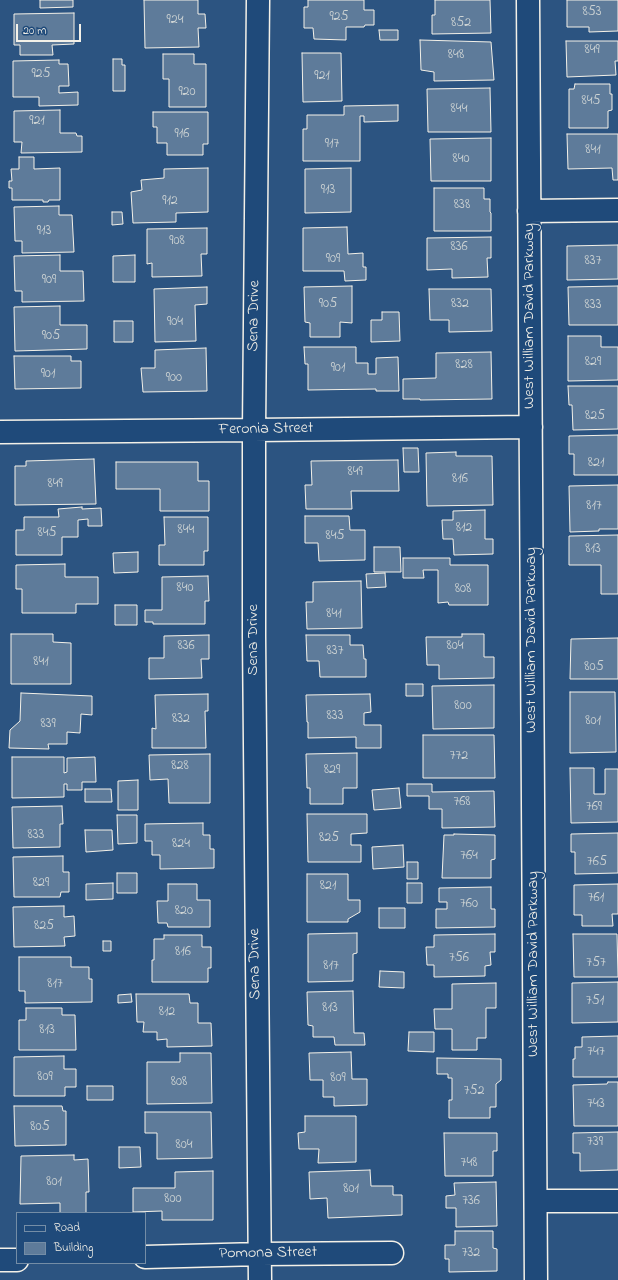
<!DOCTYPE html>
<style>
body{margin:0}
#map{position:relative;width:618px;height:1280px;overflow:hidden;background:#2c5481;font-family:"Indie Flower",sans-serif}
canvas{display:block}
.legend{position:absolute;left:16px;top:1212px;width:130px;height:52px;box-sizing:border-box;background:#1f4a7a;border:1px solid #748da6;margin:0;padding:5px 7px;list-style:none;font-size:12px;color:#f4f1e8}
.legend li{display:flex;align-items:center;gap:8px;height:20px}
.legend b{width:20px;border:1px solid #748da6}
.scale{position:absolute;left:16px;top:24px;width:65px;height:18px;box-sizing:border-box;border:2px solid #f4f1e8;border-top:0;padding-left:5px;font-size:12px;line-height:14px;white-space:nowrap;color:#f4f1e8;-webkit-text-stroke:3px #1f4a7a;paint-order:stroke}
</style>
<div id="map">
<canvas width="618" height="1280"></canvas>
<ul class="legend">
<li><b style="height:5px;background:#1f4a7a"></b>Road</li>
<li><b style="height:11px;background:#5e7b9a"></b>Building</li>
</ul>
<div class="scale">20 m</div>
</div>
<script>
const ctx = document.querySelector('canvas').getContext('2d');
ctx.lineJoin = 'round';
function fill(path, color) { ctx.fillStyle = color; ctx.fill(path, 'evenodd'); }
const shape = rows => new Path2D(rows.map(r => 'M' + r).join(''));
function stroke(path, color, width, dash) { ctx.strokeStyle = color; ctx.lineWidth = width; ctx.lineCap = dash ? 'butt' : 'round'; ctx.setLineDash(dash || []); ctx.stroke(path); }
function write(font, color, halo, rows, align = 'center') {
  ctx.font = font + ' "Indie Flower",sans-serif'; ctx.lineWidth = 3; ctx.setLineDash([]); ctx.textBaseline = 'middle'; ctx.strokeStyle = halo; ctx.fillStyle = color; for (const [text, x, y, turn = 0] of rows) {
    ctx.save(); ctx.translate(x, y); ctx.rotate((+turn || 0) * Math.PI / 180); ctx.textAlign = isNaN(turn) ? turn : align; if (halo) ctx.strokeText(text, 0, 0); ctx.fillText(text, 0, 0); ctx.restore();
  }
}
const building = shape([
 [40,0,73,0,73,7,40,8,40,0],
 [144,0,198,0,198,14,205,14,206,28,198,28,199,47,145,48,144,0],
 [308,0,364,0,364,10,374,10,374,25,365,25,364,27,346,27,346,40,314,39,313,28,304,28,304,7,308,7,308,0],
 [435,0,490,0,491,33,432,34,432,15,435,15,435,0],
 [567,0,618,0,618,31,589,32,589,27,567,27,567,0],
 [74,13,74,44,52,45,53,55,20,55,20,45,14,45,14,14,74,13],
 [379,30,398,30,398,40,380,40,379,30],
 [420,40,491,42,494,80,434,81,434,72,421,70,420,40],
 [566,41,618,41,618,61,615,61,616,75,567,77,566,41],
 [302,53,341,53,342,101,303,102,302,53],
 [163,54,194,54,194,64,206,64,206,107,169,107,169,79,163,79,163,54],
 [113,59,122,59,122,65,125,65,125,91,113,91,113,59],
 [59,60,59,64,68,64,69,86,59,86,59,93,78,92,78,105,39,106,39,97,13,97,13,61,59,60],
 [575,84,610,84,610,94,612,94,612,110,608,111,608,128,569,128,569,89,574,89,575,84],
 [490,88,491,132,428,132,427,89,490,88],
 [398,105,398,121,364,122,364,116,360,116,360,161,303,161,303,129,307,129,307,115,344,115,344,106,398,105],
 [60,110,60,133,76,133,77,136,82,136,82,152,21,153,22,142,14,142,14,111,60,110],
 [153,112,208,112,208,144,203,144,203,155,167,155,167,143,157,143,157,127,153,127,153,112],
 [567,134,618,134,618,180,613,180,612,168,568,169,567,134],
 [491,138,491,181,431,181,430,139,491,138],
 [19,157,34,157,34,169,60,168,60,200,49,200,48,202,43,202,43,200,12,200,12,188,9,188,9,181,12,181,11,169,19,169,19,157],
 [208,168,208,212,176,213,176,222,133,223,131,192,142,190,141,180,164,178,164,169,208,168],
 [351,168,351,212,305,213,305,169,351,168],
 [434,188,484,188,484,199,490,199,490,212,491,213,491,231,434,231,434,188],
 [59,206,59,215,72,215,74,252,22,253,22,241,15,241,14,207,59,206],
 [112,212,122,212,123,224,112,225,112,212],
 [347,227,348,254,363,253,363,267,366,267,366,280,345,281,344,271,303,271,303,228,347,227],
 [207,228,207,254,201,254,202,276,152,277,152,263,147,264,147,229,207,228],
 [491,237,491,258,487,258,488,277,452,278,452,269,427,270,427,238,491,237],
 [618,245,618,279,567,280,567,246,618,245],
 [60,255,60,271,83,271,84,301,22,302,22,291,15,291,14,256,60,255],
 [135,255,135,282,113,282,113,256,135,255],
 [352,286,352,323,340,322,340,337,310,337,310,323,305,322,304,287,352,286],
 [618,286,618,325,569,325,568,287,618,286],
 [207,287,207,304,195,305,196,341,155,342,154,289,207,287],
 [429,289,491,289,492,331,449,332,449,320,430,320,429,289],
 [60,306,60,325,87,325,87,349,15,351,14,307,60,306],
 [382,312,399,312,400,341,371,342,371,320,382,320,382,312],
 [114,321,133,321,133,342,114,342,114,321],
 [568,336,601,336,601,347,618,347,618,380,568,381,568,336],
 [304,347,356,347,356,363,368,363,368,374,376,374,376,358,398,357,399,391,376,391,376,389,308,390,308,364,305,364,304,347],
 [206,348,207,391,143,392,141,368,155,368,155,350,206,348],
 [491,352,492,399,420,400,420,399,403,399,403,379,436,378,436,353,491,352],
 [14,356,71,356,71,361,81,361,81,388,15,389,14,356],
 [568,386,618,386,618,429,573,430,572,405,569,405,568,386],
 [618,435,618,475,574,475,574,454,569,454,569,436,618,435],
 [403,448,418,448,419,472,404,472,403,448],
 [456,452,456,456,492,456,493,505,427,506,426,453,456,452],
 [94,459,96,504,15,505,15,466,26,466,26,461,94,459],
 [398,460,399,491,351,491,352,509,306,509,305,485,312,485,311,461,398,460],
 [116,462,198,462,198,481,209,481,209,511,160,511,160,489,116,489,116,462],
 [618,485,618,529,599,529,599,531,570,532,569,486,618,485],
 [82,507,82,509,101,508,102,526,88,526,88,519,78,520,78,537,62,537,62,555,16,555,16,530,24,530,24,517,59,517,58,509,82,507],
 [485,510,485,539,493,539,493,554,454,555,453,539,443,539,442,520,453,520,453,511,485,510],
 [305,516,349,516,350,530,365,530,365,560,319,561,318,543,305,543,305,516],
 [164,517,208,517,208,551,204,551,204,565,159,565,159,545,165,545,164,517],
 [618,535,618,594,601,594,601,565,569,565,569,536,618,535],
 [374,547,400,547,401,572,374,572,374,547],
 [138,552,138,572,114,573,113,553,138,552],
 [403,558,450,558,450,565,488,565,488,605,449,605,448,602,438,603,438,570,423,570,424,578,403,578,403,558],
 [65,564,65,577,98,577,98,604,76,604,76,613,22,613,22,589,16,589,16,565,65,564],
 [385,573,386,587,367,588,366,574,385,573],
 [208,576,209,601,205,601,205,624,153,624,153,622,145,622,145,610,162,610,162,577,208,576],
 [361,581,362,628,307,629,306,602,313,602,313,582,361,581],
 [115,605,137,605,137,625,115,625,115,605],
 [11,634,53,634,53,642,71,643,71,684,11,684,11,634],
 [462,634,484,634,484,657,494,657,494,678,439,679,439,665,427,665,426,637,462,637,462,634],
 [209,635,209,659,201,659,202,678,149,679,149,658,164,658,164,636,209,635],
 [306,635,350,635,350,645,363,645,364,659,366,659,366,677,320,677,319,661,307,661,306,635],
 [618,638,618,679,570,679,571,639,618,638],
 [406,684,423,684,423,696,406,696,406,684],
 [494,685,494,728,433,729,432,686,494,685],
 [570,692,615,692,616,752,570,753,570,692],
 [21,693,92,696,92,715,81,714,80,733,67,732,67,744,48,744,49,749,9,748,10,730,20,721,21,693],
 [208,694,208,711,205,711,206,748,152,748,152,728,156,729,155,695,208,694],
 [370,694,371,712,364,713,364,725,381,725,381,748,356,748,356,737,308,738,308,722,307,722,306,695,370,694],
 [423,735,494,735,495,778,423,778,423,735],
 [357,753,357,788,343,788,343,804,310,804,310,788,307,788,306,754,357,753],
 [210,754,210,803,169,803,168,779,150,780,149,755,210,754],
 [12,757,64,757,64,773,67,772,67,758,95,757,96,782,82,782,82,790,67,790,67,784,64,784,64,797,12,798,12,757],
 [570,768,594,768,594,794,605,794,605,769,618,769,618,822,571,823,570,768],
 [138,780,138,810,118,810,118,781,138,780],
 [407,784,432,784,432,792,494,791,495,827,442,828,442,809,429,809,429,796,407,796,407,784],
 [399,788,401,808,374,810,372,790,399,788],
 [85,789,111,789,112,802,85,802,85,789],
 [62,806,63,824,60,824,60,847,13,848,12,807,62,806],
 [307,814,367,814,367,833,351,834,351,845,361,845,361,862,308,862,307,814],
 [117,815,137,815,137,843,118,844,117,815],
 [203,823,203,835,210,835,210,849,214,849,214,868,160,869,160,855,152,855,152,841,145,841,145,824,203,823],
 [85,830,112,830,113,850,86,852,85,830],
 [618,833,618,873,575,874,575,852,571,852,571,834,618,833],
 [454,834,495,835,495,859,491,860,491,878,442,878,444,835,454,835,454,834],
 [403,845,404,867,373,869,372,847,403,845],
 [63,856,63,872,69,872,69,892,61,892,60,897,14,897,13,857,63,856],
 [407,862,418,862,418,879,407,879,407,862],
 [117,873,137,873,137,893,117,893,117,873],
 [307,874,348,874,348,900,360,900,360,912,348,919,348,922,307,922,307,874],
 [113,883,113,899,86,900,86,884,113,883],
 [407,883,422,883,422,903,407,903,407,883],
 [168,884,197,884,197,900,210,900,210,927,168,927,167,923,158,923,157,901,168,901,168,884],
 [618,884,618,914,612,914,613,926,582,926,582,915,574,915,574,885,618,884],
 [491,887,491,909,495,909,495,927,436,928,436,909,447,909,447,902,439,902,439,888,491,887],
 [64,906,64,917,74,916,75,936,64,937,65,946,14,947,13,907,64,906],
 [379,908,405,908,405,928,379,928,379,908],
 [357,933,357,953,353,954,353,981,308,982,308,934,357,933],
 [495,934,495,952,490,952,491,965,485,966,485,976,434,977,434,965,427,965,426,947,434,947,434,935,495,934],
 [573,934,617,934,618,977,574,977,573,934],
 [164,935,202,935,202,947,211,947,211,968,208,968,208,982,152,982,152,960,154,960,154,939,164,939,164,935],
 [103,941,111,941,111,951,103,951,103,941],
 [19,957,71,957,71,967,89,967,89,979,92,979,92,1002,25,1003,25,991,19,991,19,957],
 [380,971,404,972,404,988,379,987,380,971],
 [618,982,618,1022,572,1023,572,983,618,982],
 [496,983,496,1008,486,1008,486,1038,477,1038,477,1050,452,1050,452,1029,435,1029,434,1009,452,1009,452,984,496,983],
 [353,991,354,1033,364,1033,365,1045,335,1045,334,1037,313,1037,313,1026,308,1025,307,992,353,991],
 [131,994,132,1002,118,1003,118,995,131,994],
 [136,994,189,994,190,1003,198,1003,198,1023,211,1023,212,1046,167,1047,167,1039,157,1040,157,1032,143,1032,144,1022,137,1022,136,994],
 [26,1008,62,1008,62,1015,75,1015,76,1050,19,1050,19,1020,26,1020,26,1008],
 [409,1032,434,1032,434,1052,408,1051,409,1032],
 [618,1036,618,1077,573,1077,573,1059,575,1059,575,1047,582,1047,582,1037,618,1036],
 [351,1052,352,1079,367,1079,367,1105,334,1106,334,1097,323,1097,323,1080,310,1080,309,1053,351,1052],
 [180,1053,211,1053,212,1103,147,1104,147,1062,180,1062,180,1053],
 [64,1056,64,1069,76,1069,76,1087,65,1087,65,1096,14,1096,14,1057,64,1056],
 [437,1058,501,1059,501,1080,496,1084,496,1107,490,1107,490,1118,449,1118,449,1100,452,1100,452,1078,448,1078,448,1074,437,1074,437,1058],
 [608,1082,618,1082,618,1126,574,1126,573,1085,607,1084,608,1082],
 [87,1086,113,1086,113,1100,87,1100,87,1086],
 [14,1106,62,1106,63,1111,66,1111,66,1145,15,1146,14,1106],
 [145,1112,211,1112,212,1158,157,1159,157,1133,145,1133,145,1112],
 [305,1116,356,1116,356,1162,318,1163,319,1149,299,1149,298,1133,305,1132,305,1116],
 [618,1132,618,1170,580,1171,580,1153,573,1153,573,1133,618,1132],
 [444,1133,497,1133,497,1151,493,1151,493,1176,445,1176,444,1133],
 [119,1147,140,1147,141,1167,119,1168,119,1147],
 [74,1155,74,1160,88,1159,89,1192,86,1192,86,1213,60,1213,60,1203,20,1204,21,1156,74,1155],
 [370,1170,371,1186,393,1186,393,1195,402,1195,402,1215,328,1218,327,1198,310,1199,309,1172,370,1170],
 [213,1171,213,1220,162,1220,162,1211,133,1212,133,1188,175,1188,175,1172,213,1171],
 [496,1182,497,1226,456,1227,456,1208,446,1208,446,1196,455,1195,454,1183,496,1182],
 [455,1231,493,1231,493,1248,497,1249,497,1271,449,1272,449,1259,445,1259,445,1245,455,1245,455,1231]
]);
fill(building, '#5e7b9a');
stroke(building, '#f4f1e8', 1);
const street = shape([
 [258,0,254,430,254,636,260,1280],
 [528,0,536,1280],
 [529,211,618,210],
 [0,432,254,430,531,427],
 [536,1201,618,1201],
 [145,1257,260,1254,392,1253],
 [0,1260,17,1260]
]);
stroke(street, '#f4f1e8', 25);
stroke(street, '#1f4a7a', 22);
write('14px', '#ced4d4', null, [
 ["853",592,13],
 ["925",339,18],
 ["924",175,21],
 ["852",461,24],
 ["849",592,51],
 ["848",456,56],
 ["925",41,75],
 ["921",322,77],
 ["920",187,93],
 ["845",591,102],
 ["844",459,110],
 ["921",37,122],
 ["916",182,135],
 ["917",332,145],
 ["841",593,151],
 ["840",461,160],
 ["913",328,191],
 ["912",170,202],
 ["838",462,206],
 ["913",44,232],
 ["908",177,242],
 ["836",459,248],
 ["909",333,260],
 ["837",593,262],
 ["909",49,281],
 ["905",328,305],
 ["832",460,305],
 ["833",593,306],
 ["904",175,323],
 ["905",51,337],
 ["829",593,363],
 ["828",464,366],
 ["901",338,369],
 ["901",48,375],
 ["900",174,379],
 ["825",595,417],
 ["821",596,464],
 ["849",355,473],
 ["816",460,480],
 ["849",55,485],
 ["817",594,507],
 ["812",464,529],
 ["844",186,531],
 ["845",47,534],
 ["845",335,537],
 ["813",593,550],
 ["840",185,589],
 ["808",463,590],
 ["841",334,615],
 ["836",186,647],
 ["804",455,647],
 ["837",335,652],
 ["841",41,663],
 ["805",594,668],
 ["800",463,707],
 ["833",335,717],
 ["832",181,720],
 ["801",593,722],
 ["839",48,725],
 ["772",459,757],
 ["828",180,767],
 ["829",332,771],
 ["768",462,803],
 ["769",594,808],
 ["833",36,836],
 ["825",329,839],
 ["824",181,845],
 ["764",469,857],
 ["765",597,863],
 ["829",41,884],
 ["821",328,887],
 ["761",596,899],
 ["760",469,905],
 ["820",184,912],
 ["825",44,927],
 ["816",183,953],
 ["756",459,959],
 ["757",596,964],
 ["817",331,967],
 ["817",55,985],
 ["751",595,1002],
 ["813",330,1009],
 ["812",167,1013],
 ["813",47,1031],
 ["747",596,1053],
 ["809",45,1078],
 ["809",338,1079],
 ["808",179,1083],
 ["752",474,1092],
 ["743",596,1105],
 ["805",40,1128],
 ["739",595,1143],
 ["804",184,1146],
 ["748",469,1164],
 ["801",54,1183],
 ["801",351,1190],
 ["800",173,1200],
 ["736",471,1202],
 ["732",471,1254]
]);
write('16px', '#f4f1e8', '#1f4a7a', [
 ["Sena Drive",255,316,-89],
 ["West William David Parkway",530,316,-90],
 ["Feronia Street",266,430,-1],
 ["Sena Drive",254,640,-90],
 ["West William David Parkway",532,640,-90],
 ["Sena Drive",256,964,-91],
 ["West William David Parkway",534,964,-90],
 ["Pomona Street",268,1254,-1]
]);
</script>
